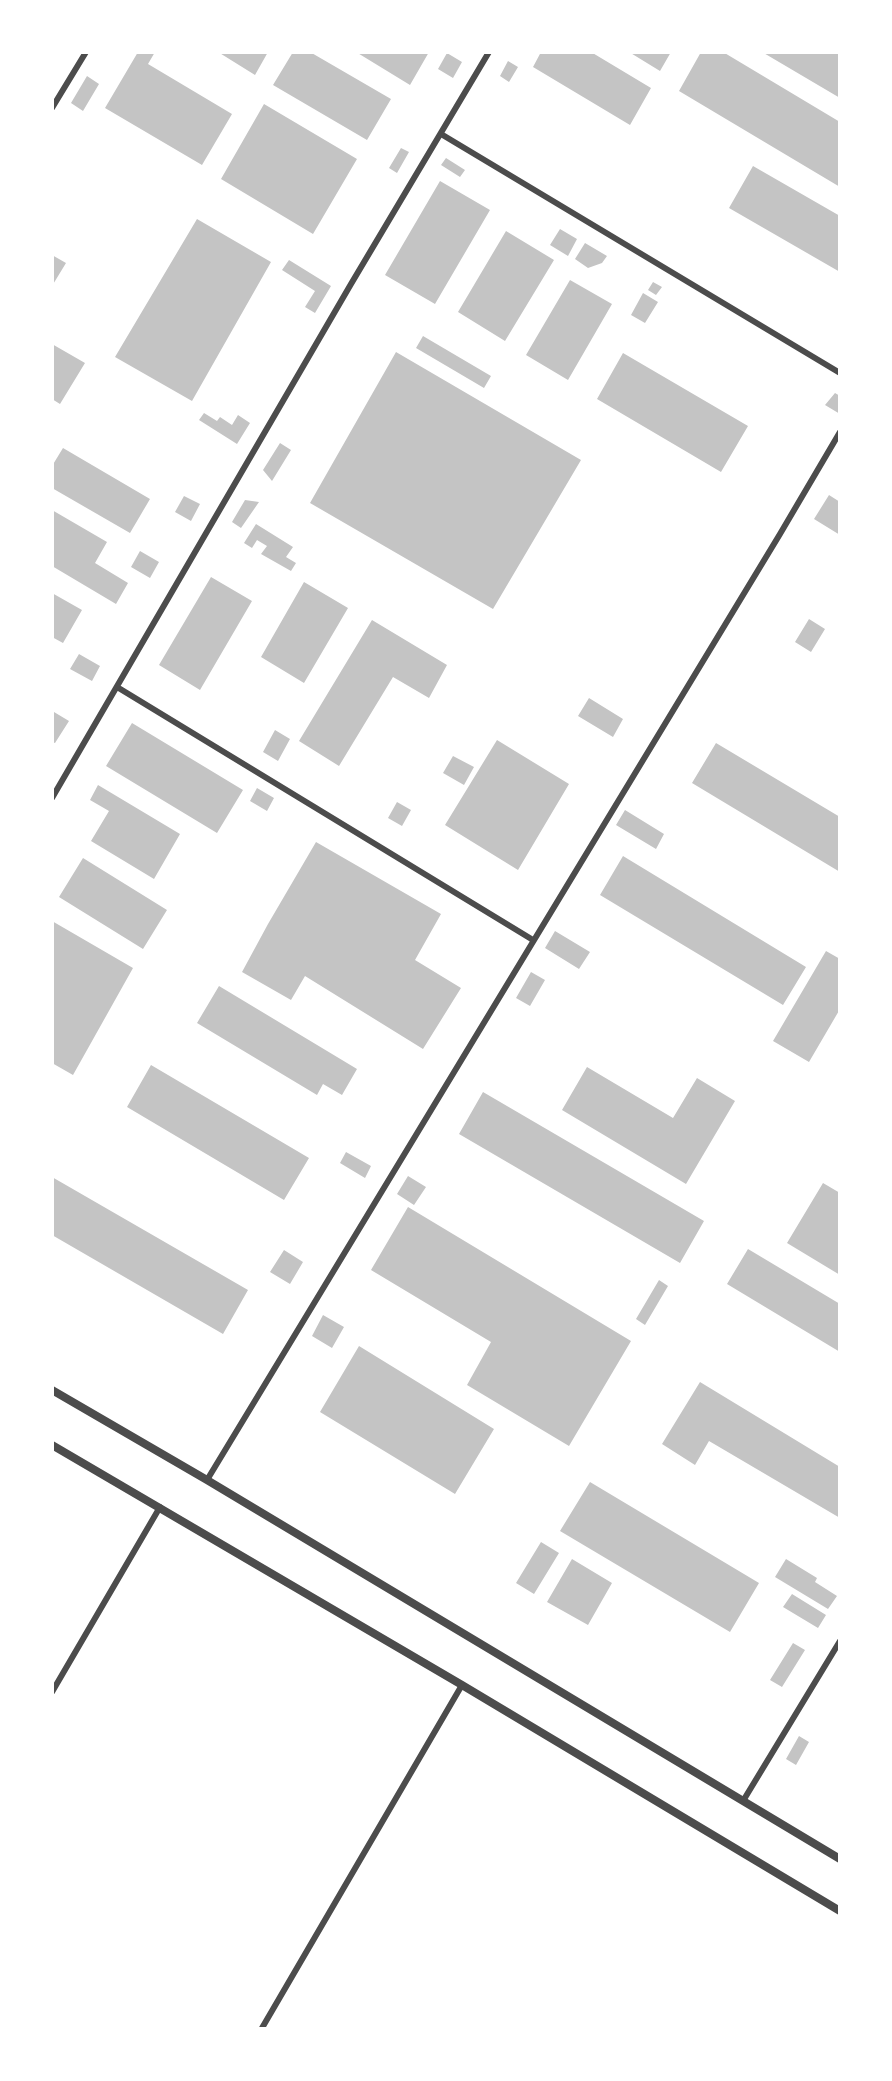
<!DOCTYPE html>
<style>
body{margin:0}
#map{position:relative;width:892px;height:2081px;overflow:hidden;background:#fff;font-family:Figtree,sans-serif}
canvas{display:block}
.frame{position:absolute;inset:0;border:54px solid #fff;pointer-events:none}
</style>
<div id="map">
<canvas width="892" height="2081"></canvas>
<div class="frame"></div>
</div>
<script>
const ctx = document.querySelector('canvas').getContext('2d');
ctx.lineJoin = 'round';
function fill(path, color) { ctx.fillStyle = color; ctx.fill(path, 'evenodd'); }
const shape = rows => new Path2D(rows.map(r => 'M' + r).join(''));
function stroke(path, color, width, dash) { ctx.strokeStyle = color; ctx.lineWidth = width; ctx.lineCap = dash ? 'butt' : 'round'; ctx.setLineDash(dash || []); ctx.stroke(path); }
fill(shape([
 [138,52,155,52,148,64,232,114,202,165,105,108],
 [218,52,268,52,255,75],
 [293,52,310,52,391,99,367,140,273,85],
 [356,52,429,52,410,85],
 [541,52,591,52,651,88,630,125,533,67],
 [629,52,671,52,660,71],
 [701,52,723,52,840,122,840,187,679,91],
 [762,52,840,52,840,98],
 [447,53,462,62,453,78,438,69],
 [508,61,518,67,509,82,500,76],
 [87,76,99,84,83,111,71,103],
 [264,104,357,159,313,234,221,179],
 [401,148,409,152,397,173,389,168],
 [446,158,465,170,460,177,441,165],
 [753,166,840,216,840,272,729,208],
 [440,181,490,210,435,304,385,275],
 [197,219,271,262,192,401,115,357],
 [560,229,577,239,568,256,550,245],
 [506,231,554,260,505,341,458,312],
 [585,243,607,256,602,263,588,268,575,259],
 [52,255,66,263,52,286],
 [289,260,331,286,315,313,305,307,315,291,282,270],
 [570,280,612,304,568,380,526,355],
 [653,282,662,287,656,295,648,290],
 [643,293,658,302,645,323,631,315],
 [423,336,491,376,484,388,416,348],
 [52,344,85,363,60,404,52,399],
 [396,352,581,460,493,609,310,503],
 [623,353,748,426,721,472,597,399],
 [835,393,840,396,840,414,825,405],
 [204,413,217,421,220,417,232,425,238,415,250,423,237,444,199,420],
 [280,443,291,450,272,481,263,470],
 [63,448,150,499,130,533,52,488,52,466],
 [829,495,840,502,840,535,814,519],
 [184,496,200,504,191,521,175,512],
 [245,500,259,502,241,528,232,522],
 [52,510,107,542,95,563,128,583,116,604,52,566],
 [256,524,293,547,286,557,296,563,291,571,261,554,267,546,257,540,252,548,244,543],
 [140,551,159,562,150,578,131,567],
 [211,577,252,601,200,690,159,665],
 [304,582,348,608,304,683,261,657],
 [52,593,82,610,63,643,52,637],
 [809,619,825,629,811,652,795,642],
 [372,620,447,665,429,698,393,677,339,766,299,741],
 [79,654,100,666,92,681,70,669],
 [589,698,623,719,613,737,578,716],
 [54,712,69,721,55,743,52,742,52,715],
 [132,723,243,790,217,833,106,766],
 [275,730,290,739,278,761,263,752],
 [497,740,569,784,518,870,445,825],
 [716,743,840,817,840,872,692,783],
 [453,756,474,767,464,785,443,773],
 [98,785,180,834,154,879,91,841,109,811,90,800],
 [257,788,274,798,267,811,250,801],
 [397,802,411,810,402,826,388,818],
 [625,810,664,834,656,849,616,825],
 [316,842,441,914,415,960,461,988,423,1049,305,976,291,1000,242,972,268,924],
 [623,856,806,967,783,1005,600,895],
 [83,858,167,910,143,949,59,897],
 [52,921,133,968,73,1075,52,1063],
 [555,931,590,952,579,969,545,948],
 [826,951,840,959,840,1009,809,1062,773,1041],
 [531,972,545,980,530,1006,516,998],
 [219,986,357,1069,342,1095,323,1084,317,1095,197,1023],
 [151,1065,309,1158,284,1200,127,1107],
 [587,1067,673,1118,697,1078,735,1101,686,1184,562,1110],
 [483,1092,704,1221,680,1263,459,1134],
 [346,1152,371,1166,365,1178,340,1163],
 [408,1176,426,1187,414,1205,397,1194],
 [52,1177,248,1290,223,1334,52,1235],
 [823,1183,840,1193,840,1275,787,1243],
 [408,1207,631,1341,569,1446,467,1385,491,1342,371,1270],
 [748,1249,840,1304,840,1352,727,1284],
 [284,1250,303,1262,290,1284,270,1272],
 [659,1280,668,1286,645,1325,636,1319],
 [323,1315,344,1327,332,1348,312,1336],
 [359,1346,494,1429,455,1494,320,1412],
 [700,1382,840,1467,840,1518,709,1441,695,1465,662,1444],
 [590,1482,759,1583,730,1632,560,1531],
 [541,1542,559,1553,534,1594,516,1583],
 [572,1559,612,1583,588,1625,547,1602],
 [786,1559,817,1578,815,1582,837,1596,828,1609,775,1577],
 [792,1594,826,1615,818,1628,783,1607],
 [793,1643,805,1650,782,1687,770,1680],
 [799,1736,809,1742,796,1765,786,1759]
]), '#c4c4c4');
stroke(shape([
 [52,108,86,52],
 [441,134,840,373],
 [117,687,533,940],
 [52,798,351,284,489,52],
 [207,1480,780,534,840,432],
 [52,1692,160,1507],
 [743,1801,840,1641],
 [262,2028,462,1685]
]), '#4c4c4c', 6);
stroke(shape([
 [52,1390,207,1480,840,1859],
 [52,1445,462,1685,840,1911]
]), '#4c4c4c', 8);
</script>
